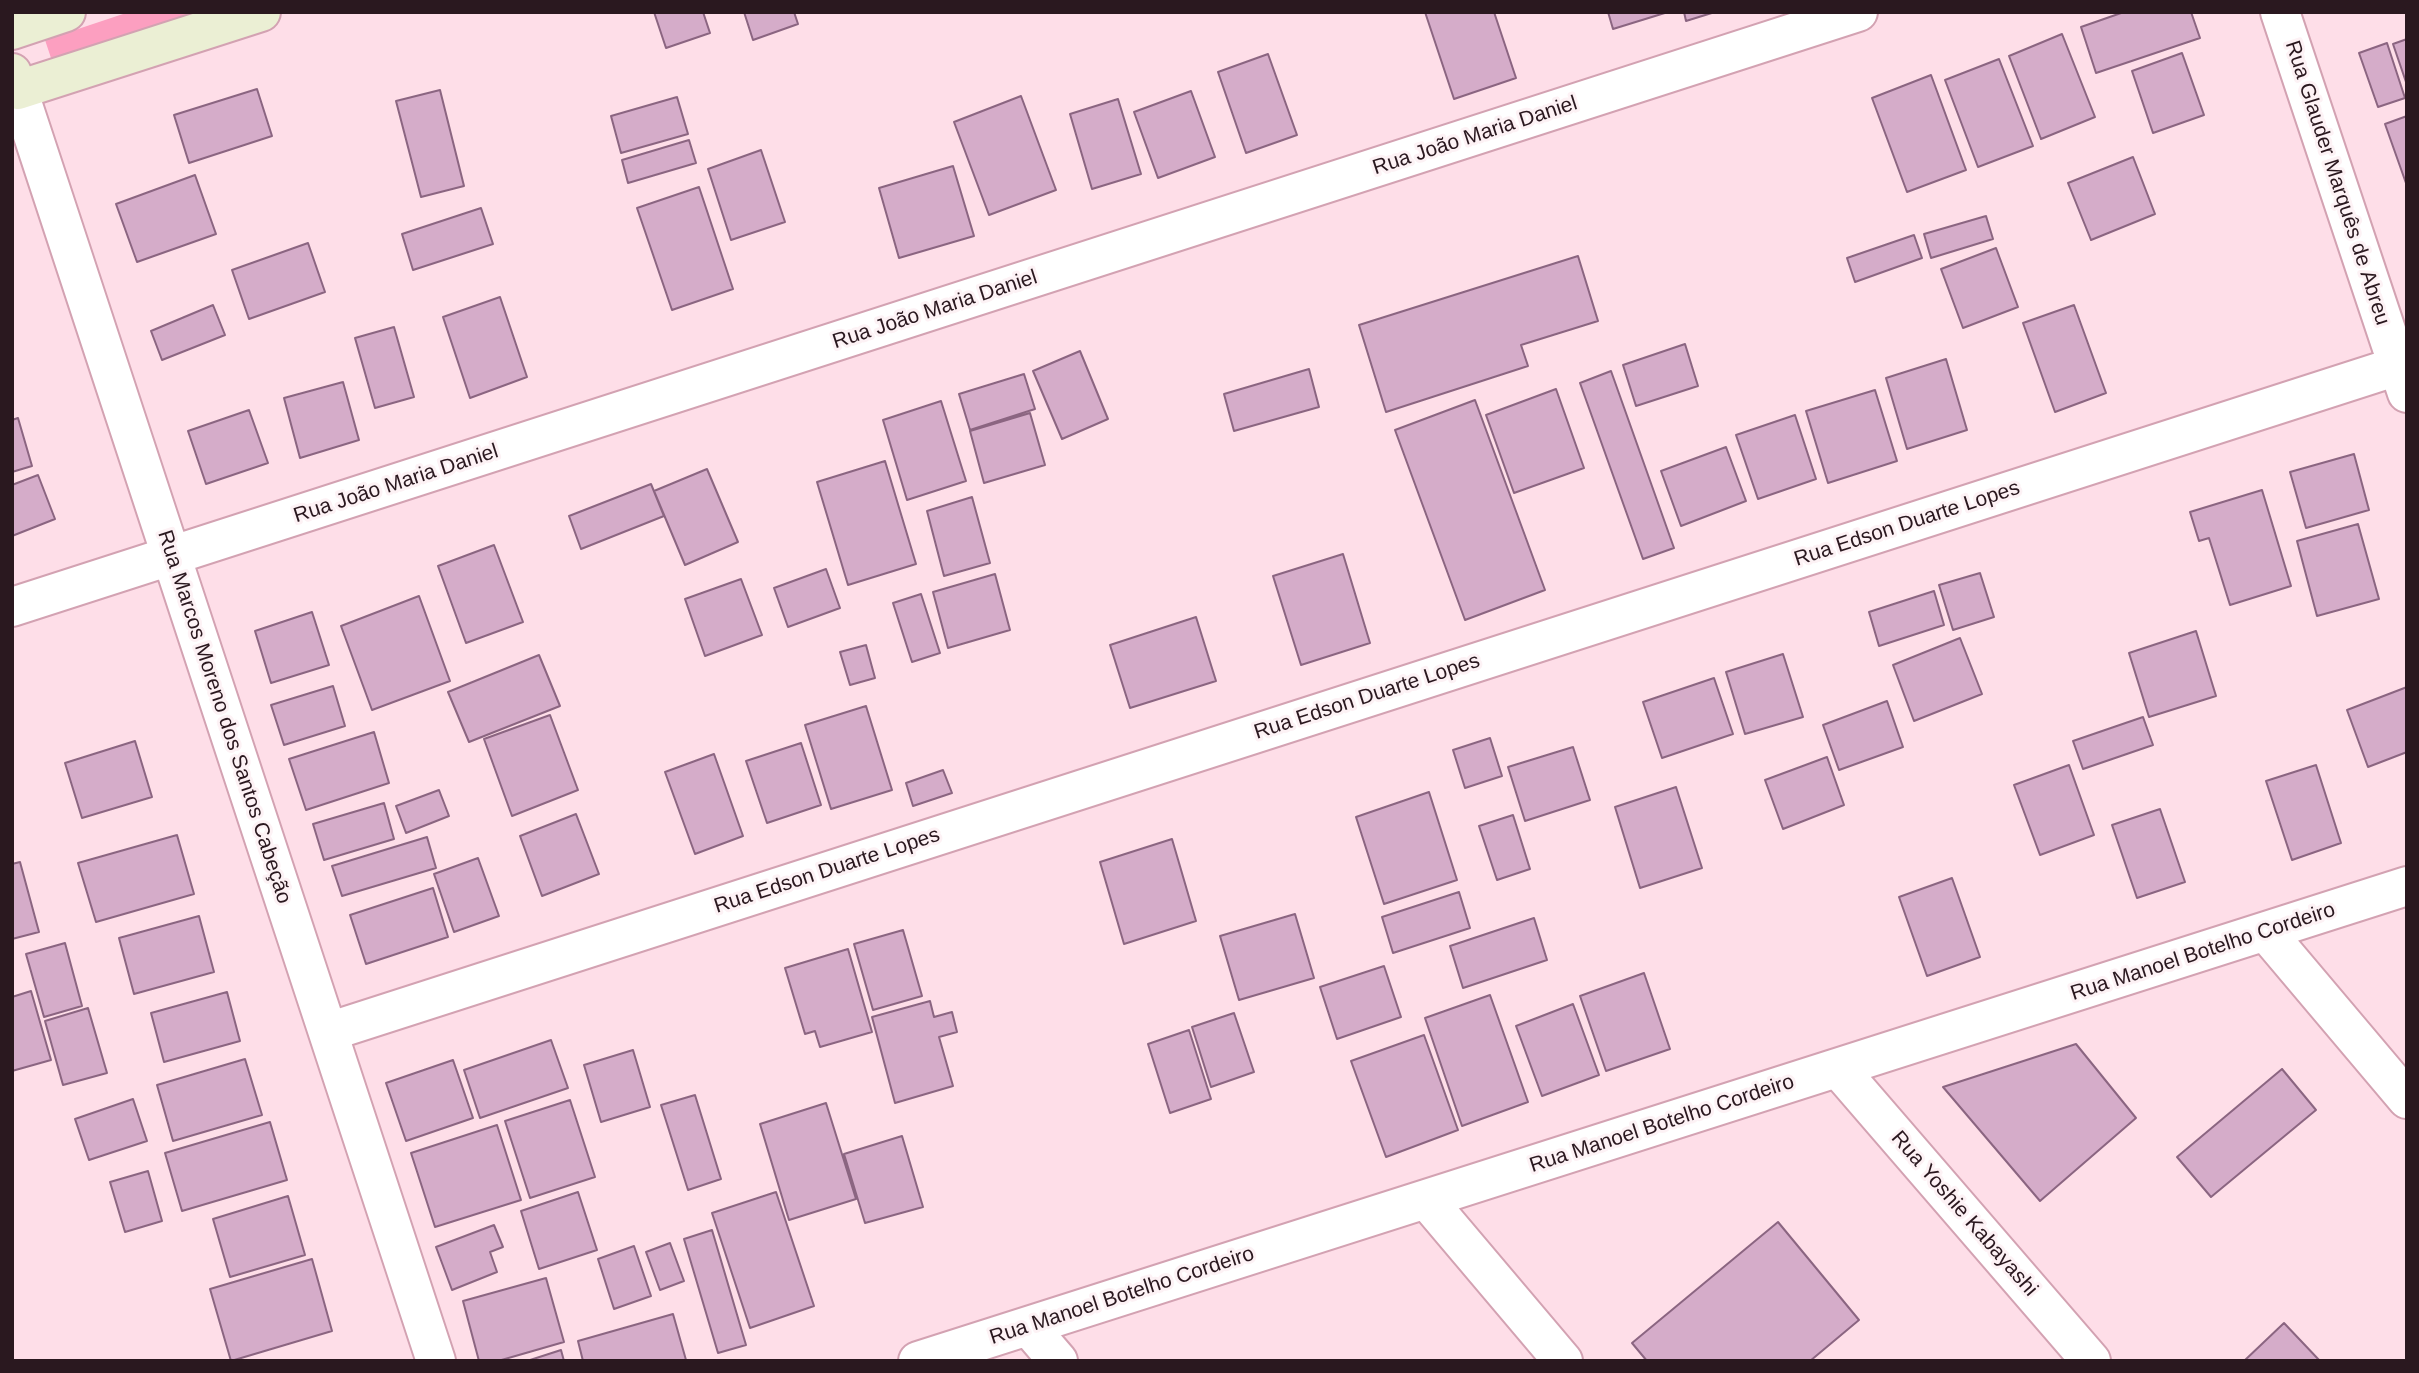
<!DOCTYPE html>
<meta charset="utf-8">
<style>
body{margin:0}
#map{position:relative;width:2419px;height:1373px;overflow:hidden;background:#fedee8;font-family:Helvetica,sans-serif}
canvas{display:block}
.frame{position:absolute;inset:0;border:14px solid #2a181f;pointer-events:none}
</style>
<div id="map">
<canvas width="2419" height="1373"></canvas>
<div class="frame"></div>
</div>
<script>
const ctx = document.querySelector('canvas').getContext('2d');
ctx.lineJoin = 'round';
function fill(path, color) { ctx.fillStyle = color; ctx.fill(path, 'evenodd'); }
const shape = rows => new Path2D(rows.map(r => 'M' + r).join(''));
function stroke(path, color, width, dash) { ctx.strokeStyle = color; ctx.lineWidth = width; ctx.lineCap = dash ? 'butt' : 'round'; ctx.setLineDash(dash || []); ctx.stroke(path); }
function write(font, color, halo, rows, align = 'center') {
  ctx.font = font + ' Helvetica,sans-serif'; ctx.lineWidth = 6; ctx.setLineDash([]); ctx.textBaseline = 'middle'; ctx.strokeStyle = halo; ctx.fillStyle = color; for (const [text, x, y, turn = 0] of rows) {
    ctx.save(); ctx.translate(x, y); ctx.rotate((+turn || 0) * Math.PI / 180); ctx.textAlign = isNaN(turn) ? turn : align; if (halo) ctx.strokeText(text, 0, 0); ctx.fillText(text, 0, 0); ctx.restore();
  }
}
fill(shape([
 [129,12,201,12,52,61,45,40]
]), '#fc9fc0');
const building = shape([
 [654,12,703,12,710,33,666,48,654,12],
 [744,12,794,12,798,24,753,40,744,12],
 [1425,12,1494,12,1516,78,1454,99,1425,12],
 [1608,12,1668,12,1613,29,1608,12],
 [1684,12,1715,12,1686,21,1684,12],
 [2124,12,2191,12,2200,38,2096,73,2081,27,2124,12],
 [2062,34,2095,117,2041,139,2009,56,2062,34],
 [2407,39,2407,85,2393,44,2407,39],
 [2387,43,2405,98,2378,107,2359,53,2387,43],
 [2182,53,2204,115,2153,133,2132,71,2182,53],
 [1268,54,1297,135,1246,153,1218,72,1268,54],
 [1999,59,2033,146,1978,167,1945,80,1999,59],
 [1931,75,1966,170,1907,192,1872,98,1931,75],
 [257,89,272,136,189,163,174,115,257,89],
 [440,90,464,186,421,197,396,101,440,90],
 [1191,91,1215,157,1158,178,1134,112,1191,91],
 [1021,96,1056,190,989,215,954,122,1021,96],
 [677,97,688,134,621,153,611,116,677,97],
 [1118,99,1141,174,1092,189,1070,114,1118,99],
 [2407,116,2407,186,2385,124,2407,116],
 [689,140,696,163,628,183,622,160,689,140],
 [761,150,785,222,731,240,708,169,761,150],
 [2133,157,2155,214,2091,240,2068,183,2133,157],
 [953,166,974,236,899,258,879,188,953,166],
 [195,175,216,234,137,262,116,204,195,175],
 [699,187,733,289,672,310,637,208,699,187],
 [481,208,493,244,413,270,402,234,481,208],
 [1986,216,1993,239,1931,258,1924,234,1986,216],
 [1914,235,1922,258,1855,282,1847,258,1914,235],
 [308,243,325,292,249,319,232,270,308,243],
 [1996,248,2018,307,1963,328,1941,269,1996,248],
 [1578,256,1598,321,1521,345,1528,366,1386,412,1359,325,1578,256],
 [500,297,527,377,470,398,443,317,500,297],
 [213,305,225,335,162,360,151,331,213,305],
 [2074,305,2106,393,2055,412,2023,323,2074,305],
 [394,327,414,397,375,408,355,338,394,327],
 [1685,344,1698,386,1636,406,1623,365,1685,344],
 [1080,351,1108,419,1062,439,1033,371,1080,351],
 [1946,359,1967,430,1907,449,1886,378,1946,359],
 [1309,369,1319,407,1234,431,1224,394,1309,369],
 [1611,371,1674,548,1643,559,1580,383,1611,371],
 [1024,374,1035,409,970,430,959,394,1024,374],
 [343,382,359,440,300,458,284,398,343,382],
 [1556,389,1584,468,1514,493,1486,415,1556,389],
 [1875,390,1897,461,1828,483,1806,411,1875,390],
 [1475,400,1545,590,1465,620,1395,430,1475,400],
 [941,401,966,481,907,500,883,420,941,401],
 [249,410,268,463,206,484,188,431,249,410],
 [1030,413,1045,465,984,483,970,431,1030,413],
 [1795,415,1816,479,1758,499,1736,435,1795,415],
 [18,418,32,466,12,472,12,420,18,418],
 [1726,447,1746,501,1681,526,1661,471,1726,447],
 [2354,454,2369,510,2306,528,2290,472,2354,454],
 [885,461,916,564,848,585,817,482,885,461],
 [707,469,738,542,685,565,654,491,707,469],
 [38,475,55,519,12,536,12,485,38,475],
 [651,484,664,516,581,549,569,516,651,484],
 [2262,490,2291,586,2230,605,2209,538,2199,541,2190,512,2262,490],
 [972,497,990,563,944,576,927,511,972,497],
 [2358,524,2379,599,2317,616,2297,541,2358,524],
 [494,545,523,622,466,643,438,566,494,545],
 [1343,554,1370,643,1301,665,1273,576,1343,554],
 [826,569,840,608,788,627,774,588,826,569],
 [1980,573,1994,617,1953,630,1939,585,1980,573],
 [995,574,1010,630,948,648,933,592,995,574],
 [741,579,762,635,705,656,685,599,741,579],
 [1934,591,1944,625,1879,646,1869,612,1934,591],
 [921,594,940,653,912,662,893,603,921,594],
 [419,596,450,681,372,710,341,626,419,596],
 [312,612,329,665,271,683,255,631,312,612],
 [1196,617,1216,681,1130,708,1110,645,1196,617],
 [2196,631,2216,696,2149,717,2129,653,2196,631],
 [1960,638,1982,694,1914,721,1893,665,1960,638],
 [866,645,875,678,850,685,840,652,866,645],
 [1783,654,1803,717,1745,734,1726,672,1783,654],
 [539,655,560,706,469,742,448,692,539,655],
 [1714,678,1733,734,1662,758,1643,702,1714,678],
 [333,686,345,726,284,745,271,705,333,686],
 [2407,687,2407,752,2368,767,2347,710,2407,687],
 [1887,701,1903,747,1839,770,1823,725,1887,701],
 [866,706,892,790,831,809,805,725,866,706],
 [550,715,578,790,512,816,484,739,550,715],
 [2143,717,2153,745,2083,769,2073,741,2143,717],
 [374,732,389,783,306,810,289,759,374,732],
 [1490,738,1502,776,1465,788,1453,750,1490,738],
 [135,741,152,797,82,818,65,763,135,741],
 [801,743,821,805,767,823,746,761,801,743],
 [1573,747,1590,800,1525,821,1508,767,1573,747],
 [714,754,743,836,695,854,665,772,714,754],
 [1827,757,1844,805,1783,829,1765,780,1827,757],
 [2069,765,2094,835,2040,855,2014,785,2069,765],
 [2316,765,2341,843,2292,860,2266,781,2316,765],
 [943,770,952,793,913,806,906,783,943,770],
 [1676,787,1702,868,1640,888,1615,807,1676,787],
 [439,790,449,816,406,833,396,806,439,790],
 [1429,792,1457,880,1384,904,1356,817,1429,792],
 [384,803,394,839,324,860,313,824,384,803],
 [2160,809,2185,882,2137,898,2112,825,2160,809],
 [576,814,599,874,542,896,520,836,576,814],
 [1513,815,1530,869,1497,880,1479,826,1513,815],
 [177,835,194,894,96,922,78,863,177,835],
 [427,837,436,868,342,896,332,866,427,837],
 [1172,839,1196,921,1124,944,1100,862,1172,839],
 [478,858,499,916,454,932,434,874,478,858],
 [20,862,39,932,12,939,12,864,20,862],
 [1952,878,1980,957,1927,976,1899,897,1952,878],
 [433,888,448,937,366,964,350,915,433,888],
 [1459,892,1470,928,1393,953,1382,917,1459,892],
 [1295,914,1314,978,1239,1000,1220,936,1295,914],
 [199,916,214,972,134,994,119,938,199,916],
 [1534,918,1547,960,1463,988,1450,946,1534,918],
 [903,930,922,996,873,1010,854,944,903,930],
 [65,943,82,1006,44,1017,26,954,65,943],
 [848,949,872,1032,820,1047,815,1031,805,1034,785,968,848,949],
 [1384,966,1401,1017,1337,1039,1320,987,1384,966],
 [1644,973,1670,1049,1606,1071,1580,996,1644,973],
 [31,991,51,1060,12,1071,12,997,31,991],
 [227,992,240,1041,164,1062,151,1013,227,992],
 [1490,995,1528,1102,1462,1126,1425,1018,1490,995],
 [930,1001,934,1017,952,1012,957,1032,939,1037,953,1086,895,1103,872,1017,930,1001],
 [1573,1004,1599,1075,1542,1096,1516,1026,1573,1004],
 [88,1008,107,1073,63,1085,45,1021,88,1008],
 [1234,1013,1254,1072,1211,1087,1192,1027,1234,1013],
 [1189,1030,1211,1099,1170,1113,1148,1044,1189,1030],
 [1424,1035,1458,1130,1386,1157,1351,1061,1424,1035],
 [551,1040,568,1088,480,1118,464,1070,551,1040],
 [2076,1044,2136,1118,2040,1201,1943,1087,2076,1044],
 [633,1050,650,1107,601,1122,584,1065,633,1050],
 [245,1059,262,1115,173,1141,157,1085,245,1059],
 [453,1060,473,1118,406,1141,386,1083,453,1060],
 [2282,1069,2316,1110,2211,1197,2177,1157,2282,1069],
 [695,1095,721,1179,688,1190,661,1105,695,1095],
 [133,1099,147,1141,89,1160,75,1119,133,1099],
 [570,1100,595,1177,530,1198,505,1121,570,1100],
 [826,1103,856,1199,789,1220,760,1124,826,1103],
 [270,1122,287,1180,182,1211,165,1153,270,1122],
 [497,1125,521,1200,435,1227,411,1153,497,1125],
 [902,1136,923,1207,865,1223,844,1154,902,1136],
 [148,1171,162,1221,125,1232,110,1182,148,1171],
 [578,1192,597,1250,539,1269,521,1211,578,1192],
 [776,1192,814,1306,750,1328,712,1213,776,1192],
 [288,1196,305,1255,230,1277,213,1219,288,1196],
 [1778,1222,1859,1320,1810,1361,1647,1361,1632,1343,1778,1222],
 [494,1225,503,1247,490,1252,497,1272,452,1290,436,1247,494,1225],
 [712,1230,746,1345,718,1353,684,1239,712,1230],
 [670,1243,684,1281,660,1290,646,1252,670,1243],
 [634,1246,651,1296,614,1309,598,1259,634,1246],
 [312,1259,332,1331,231,1361,210,1289,312,1259],
 [546,1278,564,1342,498,1361,479,1361,463,1301,546,1278],
 [673,1314,686,1360,583,1361,578,1341,673,1314],
 [2284,1323,2320,1361,2244,1361,2284,1323],
 [561,1350,564,1361,527,1361,561,1350]
]);
fill(building, '#d5acc9');
stroke(building, '#8b6581', 2);
const street = shape([
 [2280,12,2407,393],
 [18,90,436,1361],
 [12,607,1858,12],
 [2266,932,2407,1099],
 [328,1032,2407,363],
 [1838,1068,2091,1361],
 [1426,1199,1563,1361],
 [1028,1326,1058,1361],
 [918,1361,2407,886]
]);
const secondary = shape([
 [12,30,66,12],
 [12,73,18,90,261,12]
]);
stroke(street, '#d3a2b2', 42);
stroke(secondary, '#d3a2b2', 42);
stroke(street, '#fff', 38);
stroke(secondary, '#ebefd4', 38);
write('21px', '#2a181f', '#fdf2f5', [
 ["Rua João Maria Daniel",1475,136,-18],
 ["Rua Glauder Marquês de Abreu",2337,183,72],
 ["Rua João Maria Daniel",935,310,-18],
 ["Rua João Maria Daniel",396,484,-18],
 ["Rua Edson Duarte Lopes",1907,524,-18],
 ["Rua Edson Duarte Lopes",1367,697,-18],
 ["Rua Marcos Moreno dos Santos Cabeção",224,717,72],
 ["Rua Edson Duarte Lopes",827,871,-18],
 ["Rua Manoel Botelho Cordeiro",2203,952,-18],
 ["Rua Manoel Botelho Cordeiro",1662,1124,-18],
 ["Rua Yoshie Kabayashi",1964,1214,49],
 ["Rua Manoel Botelho Cordeiro",1122,1296,-18]
]);
</script>
